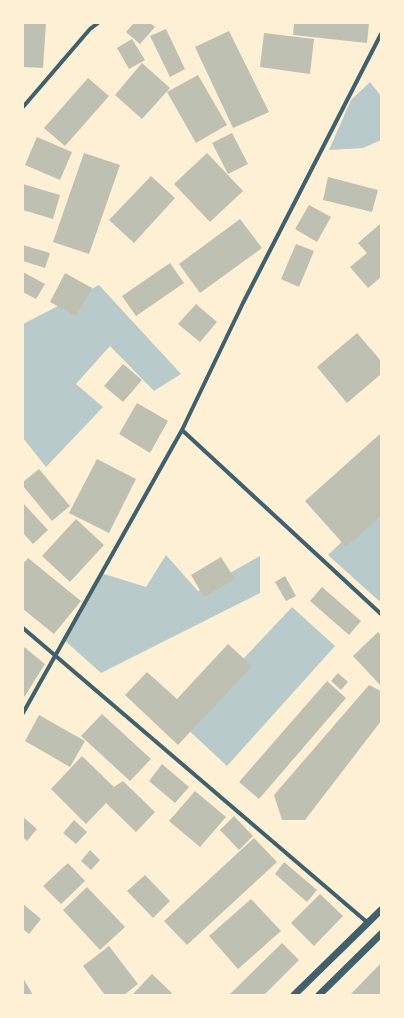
<!DOCTYPE html>
<style>
body{margin:0}
#map{position:relative;width:404px;height:1018px;overflow:hidden;background:#fdf0d5;font-family:"Asap Condensed",sans-serif}
canvas{display:block}
.frame{position:absolute;inset:0;border:24px solid #fdf0d5;pointer-events:none}
</style>
<div id="map">
<canvas width="404" height="1018"></canvas>
<div class="frame"></div>
</div>
<script>
const ctx = document.querySelector('canvas').getContext('2d');
ctx.lineJoin = 'round';
function fill(path, color) { ctx.fillStyle = color; ctx.fill(path, 'evenodd'); }
const shape = rows => new Path2D(rows.map(r => 'M' + r).join(''));
function stroke(path, color, width, dash) { ctx.strokeStyle = color; ctx.lineWidth = width; ctx.lineCap = dash ? 'butt' : 'round'; ctx.setLineDash(dash || []); ctx.stroke(path); }
fill(shape([
 [370,82,381,96,381,140,363,148,329,150,351,100],
 [99,285,181,374,154,391,110,346,76,384,103,407,46,467,23,438,23,324],
 [381,504,381,599,379,601,328,555],
 [166,555,198,591,260,556,260,593,101,673,63,639,101,573,146,587],
 [292,607,335,646,227,766,182,724]
]), '#b9caca');
fill(shape([
 [23,23,46,23,43,68,23,67],
 [134,23,150,23,155,27,140,44,126,32],
 [294,23,369,23,367,43,293,35],
 [166,29,185,69,170,77,150,36],
 [229,31,269,112,233,128,195,47],
 [264,33,314,39,310,74,260,67],
 [132,39,145,60,129,69,117,48],
 [142,63,170,88,142,119,115,95],
 [198,75,227,125,196,143,167,92],
 [88,78,109,96,65,146,44,128],
 [232,133,248,164,228,174,212,143],
 [37,137,72,152,60,180,25,165],
 [84,153,120,165,89,254,53,242],
 [207,153,243,191,210,222,174,184],
 [151,176,175,198,134,243,109,220],
 [328,177,378,190,372,212,323,200],
 [23,184,60,195,53,219,23,210],
 [309,205,331,217,317,242,295,229],
 [240,219,262,248,200,293,179,264],
 [381,223,381,277,368,288,350,267,367,253,358,243],
 [296,244,314,251,299,287,281,279],
 [23,245,50,253,45,268,23,261],
 [170,263,184,283,136,316,122,296],
 [23,272,45,284,36,299,23,292],
 [65,273,92,288,76,316,50,302],
 [196,304,217,322,200,342,178,324],
 [357,333,381,361,381,374,347,403,317,367],
 [123,364,142,380,123,402,104,386],
 [137,403,168,421,150,453,119,434],
 [381,433,381,516,346,547,305,501],
 [97,459,136,479,109,533,69,513],
 [39,469,70,506,52,521,23,486,23,482],
 [23,503,48,530,33,544,23,533],
 [76,519,104,545,70,582,42,556],
 [221,557,235,579,204,597,191,575],
 [28,558,81,601,54,634,23,609,23,564],
 [285,576,296,596,286,601,275,582],
 [322,587,361,621,349,635,310,601],
 [378,632,381,635,381,686,353,656],
 [228,644,252,666,178,745,125,695,147,672,177,699],
 [23,646,45,664,23,699],
 [338,673,348,682,341,690,331,681],
 [327,681,346,698,259,799,239,782],
 [369,685,381,691,381,721,305,820,282,820,274,795],
 [102,714,151,759,130,781,81,736],
 [39,715,85,741,70,767,25,741],
 [82,756,114,787,123,781,155,812,136,832,106,803,86,824,51,789],
 [162,764,189,787,175,803,149,781],
 [195,791,226,817,200,847,169,821],
 [234,816,253,836,239,850,220,830],
 [23,817,37,829,27,841,23,837],
 [74,820,87,832,76,844,63,833],
 [254,838,277,862,187,945,164,921],
 [90,850,100,860,91,870,81,861],
 [284,862,317,890,307,902,275,874],
 [68,863,85,881,61,904,43,886],
 [145,875,170,901,153,918,127,891],
 [87,887,125,927,100,950,63,910],
 [320,894,343,916,314,946,291,923],
 [251,899,281,931,238,969,209,936],
 [23,904,41,919,29,934,23,929],
 [282,943,299,960,264,995,229,995],
 [109,946,138,984,124,995,105,995,83,966],
 [381,963,381,995,350,995],
 [152,974,172,993,170,995,132,995],
 [23,978,33,995,23,995]
]), '#bec0b2');
stroke(shape([
 [23,107,90,29,98,23],
 [182,430,381,614],
 [23,628,368,923],
 [23,713,182,430,243,303,381,34]
]), '#3f606c', 4);
stroke(shape([
 [294,995,381,910],
 [319,995,381,934]
]), '#3f606c', 7);
</script>
